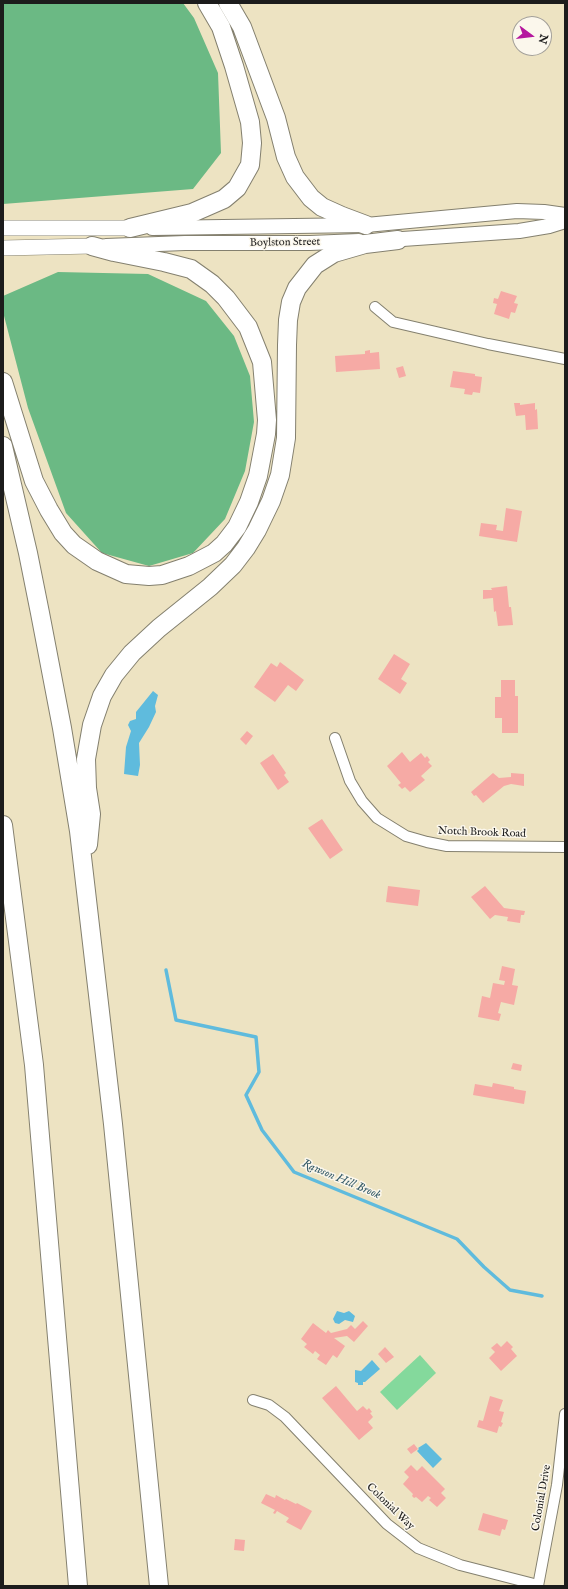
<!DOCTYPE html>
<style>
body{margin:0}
#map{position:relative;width:568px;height:1589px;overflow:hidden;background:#ede3c2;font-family:"IM FELL English",serif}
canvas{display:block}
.frame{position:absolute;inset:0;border:4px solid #1c1c1c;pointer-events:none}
.north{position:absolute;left:512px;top:16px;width:40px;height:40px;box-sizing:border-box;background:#fbf7ec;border:1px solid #a29f99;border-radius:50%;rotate:105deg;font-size:11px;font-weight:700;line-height:16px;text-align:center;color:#1c1c1c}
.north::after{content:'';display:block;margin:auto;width:14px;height:18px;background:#b5179e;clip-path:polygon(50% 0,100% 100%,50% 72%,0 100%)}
</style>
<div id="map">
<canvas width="568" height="1589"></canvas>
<div class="frame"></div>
<div class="north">N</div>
</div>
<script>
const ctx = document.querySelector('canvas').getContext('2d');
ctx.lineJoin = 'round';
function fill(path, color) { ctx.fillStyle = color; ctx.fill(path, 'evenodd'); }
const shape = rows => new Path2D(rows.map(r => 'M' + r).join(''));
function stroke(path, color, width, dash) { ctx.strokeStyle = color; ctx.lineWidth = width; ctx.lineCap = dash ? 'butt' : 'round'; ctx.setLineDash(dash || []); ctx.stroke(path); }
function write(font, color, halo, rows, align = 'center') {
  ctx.font = font + ' "IM FELL English",serif'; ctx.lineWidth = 3; ctx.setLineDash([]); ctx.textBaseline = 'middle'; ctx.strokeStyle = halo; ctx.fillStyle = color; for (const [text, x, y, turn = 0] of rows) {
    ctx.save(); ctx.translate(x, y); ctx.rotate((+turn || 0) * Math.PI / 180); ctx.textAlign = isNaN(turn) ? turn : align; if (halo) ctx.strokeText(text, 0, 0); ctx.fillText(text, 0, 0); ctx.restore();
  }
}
fill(shape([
 [420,1355,436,1373,397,1410,380,1392]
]), '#84d99c');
fill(shape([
 [3,3,183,3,194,18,218,73,221,153,193,189,3,204],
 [58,272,148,274,206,301,234,336,250,376,254,422,245,471,225,519,193,553,149,566,102,553,66,513,28,408,3,312,3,296]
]), '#6bb984');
fill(shape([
 [153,691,158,695,155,706,156,712,149,727,139,743,140,765,138,776,124,774,126,747,131,731,128,725,130,721,136,719,136,712],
 [337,1311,344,1313,349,1311,355,1316,353,1322,345,1320,339,1324,335,1323,333,1319],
 [372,1360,380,1369,365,1382,363,1382,363,1385,358,1385,358,1383,355,1382,355,1370,361,1371],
 [426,1443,442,1459,433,1468,417,1451,419,1449,418,1448]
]), '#5fbbdd');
stroke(shape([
 [166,970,176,1020,256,1037,259,1072,246,1095,262,1130,294,1172,457,1239,484,1267,510,1290,542,1296]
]), '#5fbbdd', 3.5);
fill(shape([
 [501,291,517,296,514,303,518,304,515,313,511,312,509,319,494,314,497,304,493,303,494,298,498,299],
 [370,350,370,353,379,352,380,369,336,372,335,356,365,354,365,351],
 [403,366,406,376,399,378,396,368],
 [453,371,475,374,475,376,482,377,480,393,473,392,472,395,464,394,465,389,450,387],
 [514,403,520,403,520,405,535,403,535,410,537,409,538,429,526,430,525,415,516,416],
 [506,508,522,511,517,542,479,536,481,523,497,525,496,530,503,531],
 [507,586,509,607,511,607,513,625,498,626,496,611,494,612,493,598,483,599,483,590,492,590,491,588],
 [394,654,410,664,401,679,407,683,400,694,378,679],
 [280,662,304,680,296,691,288,685,275,702,254,687,271,663,277,667],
 [501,680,515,680,515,696,518,696,518,733,502,733,502,718,495,718,495,697,501,697],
 [247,731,253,736,246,745,240,739],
 [402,752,410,762,421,753,425,758,427,756,430,760,428,762,432,766,421,776,425,780,410,792,405,787,402,789,398,785,401,783,387,766],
 [273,754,286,773,284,775,289,782,278,790,260,763],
 [493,773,499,778,511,777,511,773,524,774,524,786,511,784,504,786,483,803,476,795,474,796,471,792],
 [322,819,343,850,330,859,308,828],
 [388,886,420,890,418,906,386,902],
 [485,886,504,908,525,911,524,915,521,915,520,923,507,921,508,917,495,915,490,919,471,897],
 [502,966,515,969,512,985,518,986,514,1005,501,1002,498,1013,501,1014,499,1021,478,1017,482,996,490,998,493,983,504,985,505,981,499,980],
 [513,1063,522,1065,521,1071,511,1069],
 [493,1083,514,1087,514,1089,526,1091,524,1104,473,1095,475,1084,492,1087],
 [363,1321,368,1326,354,1342,347,1336,334,1338,345,1346,337,1358,333,1355,326,1365,317,1359,320,1355,315,1351,313,1354,304,1347,307,1344,301,1339,313,1323,326,1333,328,1330,331,1333,347,1329,351,1325,355,1329],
 [507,1341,513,1347,511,1349,517,1356,501,1371,489,1358,495,1352,491,1348,497,1343,501,1347],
 [385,1347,394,1357,386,1363,378,1354],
 [336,1386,357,1411,363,1406,367,1410,369,1408,372,1412,370,1413,373,1417,368,1422,373,1428,359,1440,322,1398],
 [490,1396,503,1400,499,1411,504,1412,501,1422,503,1423,501,1427,499,1426,497,1433,477,1427,479,1420,483,1421],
 [414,1444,418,1449,411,1454,407,1449],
 [411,1465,417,1471,422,1466,445,1489,441,1493,446,1498,437,1507,429,1500,431,1498,428,1496,422,1502,416,1497,414,1498,412,1496,413,1494,403,1484,409,1477,404,1472],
 [266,1494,275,1498,276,1495,285,1500,286,1499,296,1504,297,1503,312,1511,301,1530,286,1522,289,1518,277,1511,275,1514,273,1513,275,1510,261,1503],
 [483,1513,508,1520,505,1530,502,1529,500,1536,478,1530],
 [235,1539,245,1540,244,1551,234,1550]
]), '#f6aaa5');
const street = shape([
 [375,307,393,322,488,344,565,359],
 [335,738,350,781,362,801,377,818,406,836,427,842,447,846,565,847],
 [253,1400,269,1405,285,1417,387,1524,418,1548,460,1565,538,1585],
 [538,1586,557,1485,565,1414]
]);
const secondary = shape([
 [152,228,366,225,517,211,544,212,565,215],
 [388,240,519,231,549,226,565,221],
 [106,246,185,243,310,243,359,241]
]);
const primary = shape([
 [3,228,130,228],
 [3,248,92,246]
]);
const highway = shape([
 [228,3,242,27,276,118,286,157,295,177,311,198,322,207,342,216,366,225],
 [130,228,192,213,224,199,237,188,250,165,252,143,250,122,234,66,221,27,207,3],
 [3,382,34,481,49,510,63,533,74,545,97,561,126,574,149,576,162,575,189,566,214,553,224,544,237,527,249,502,258,476,266,434,267,420,262,362,248,327,226,298,212,284,191,269,164,262,114,252,92,246],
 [3,446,28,553,40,613,62,728,79,831,113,1124,159,1586],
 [3,825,34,1065,78,1586],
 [88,845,91,814,87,788,86,759,92,725,102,696,114,675,132,653,159,628,210,587,233,565,246,548,257,530,271,501,280,475,286,438,287,345,288,320,291,302,297,288,315,265,334,253,365,244,398,240]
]);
stroke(street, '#84806f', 12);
stroke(secondary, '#84806f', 16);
stroke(primary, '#84806f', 16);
stroke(highway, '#84806f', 20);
stroke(street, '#fff', 10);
stroke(secondary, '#fff', 14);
stroke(primary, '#fff', 15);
stroke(highway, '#fff', 18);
write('11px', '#1c1c1c', '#fbf7ec', [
 ["Boylston Street",285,243,-1],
 ["Notch Brook Road",482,833,2],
 ["Colonial Drive",542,1498,-80],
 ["Colonial Way",390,1507,44]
]);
write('italic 12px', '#375c69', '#fbf7ec', [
 ["Rawson Hill Brook",341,1180,23]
]);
</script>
